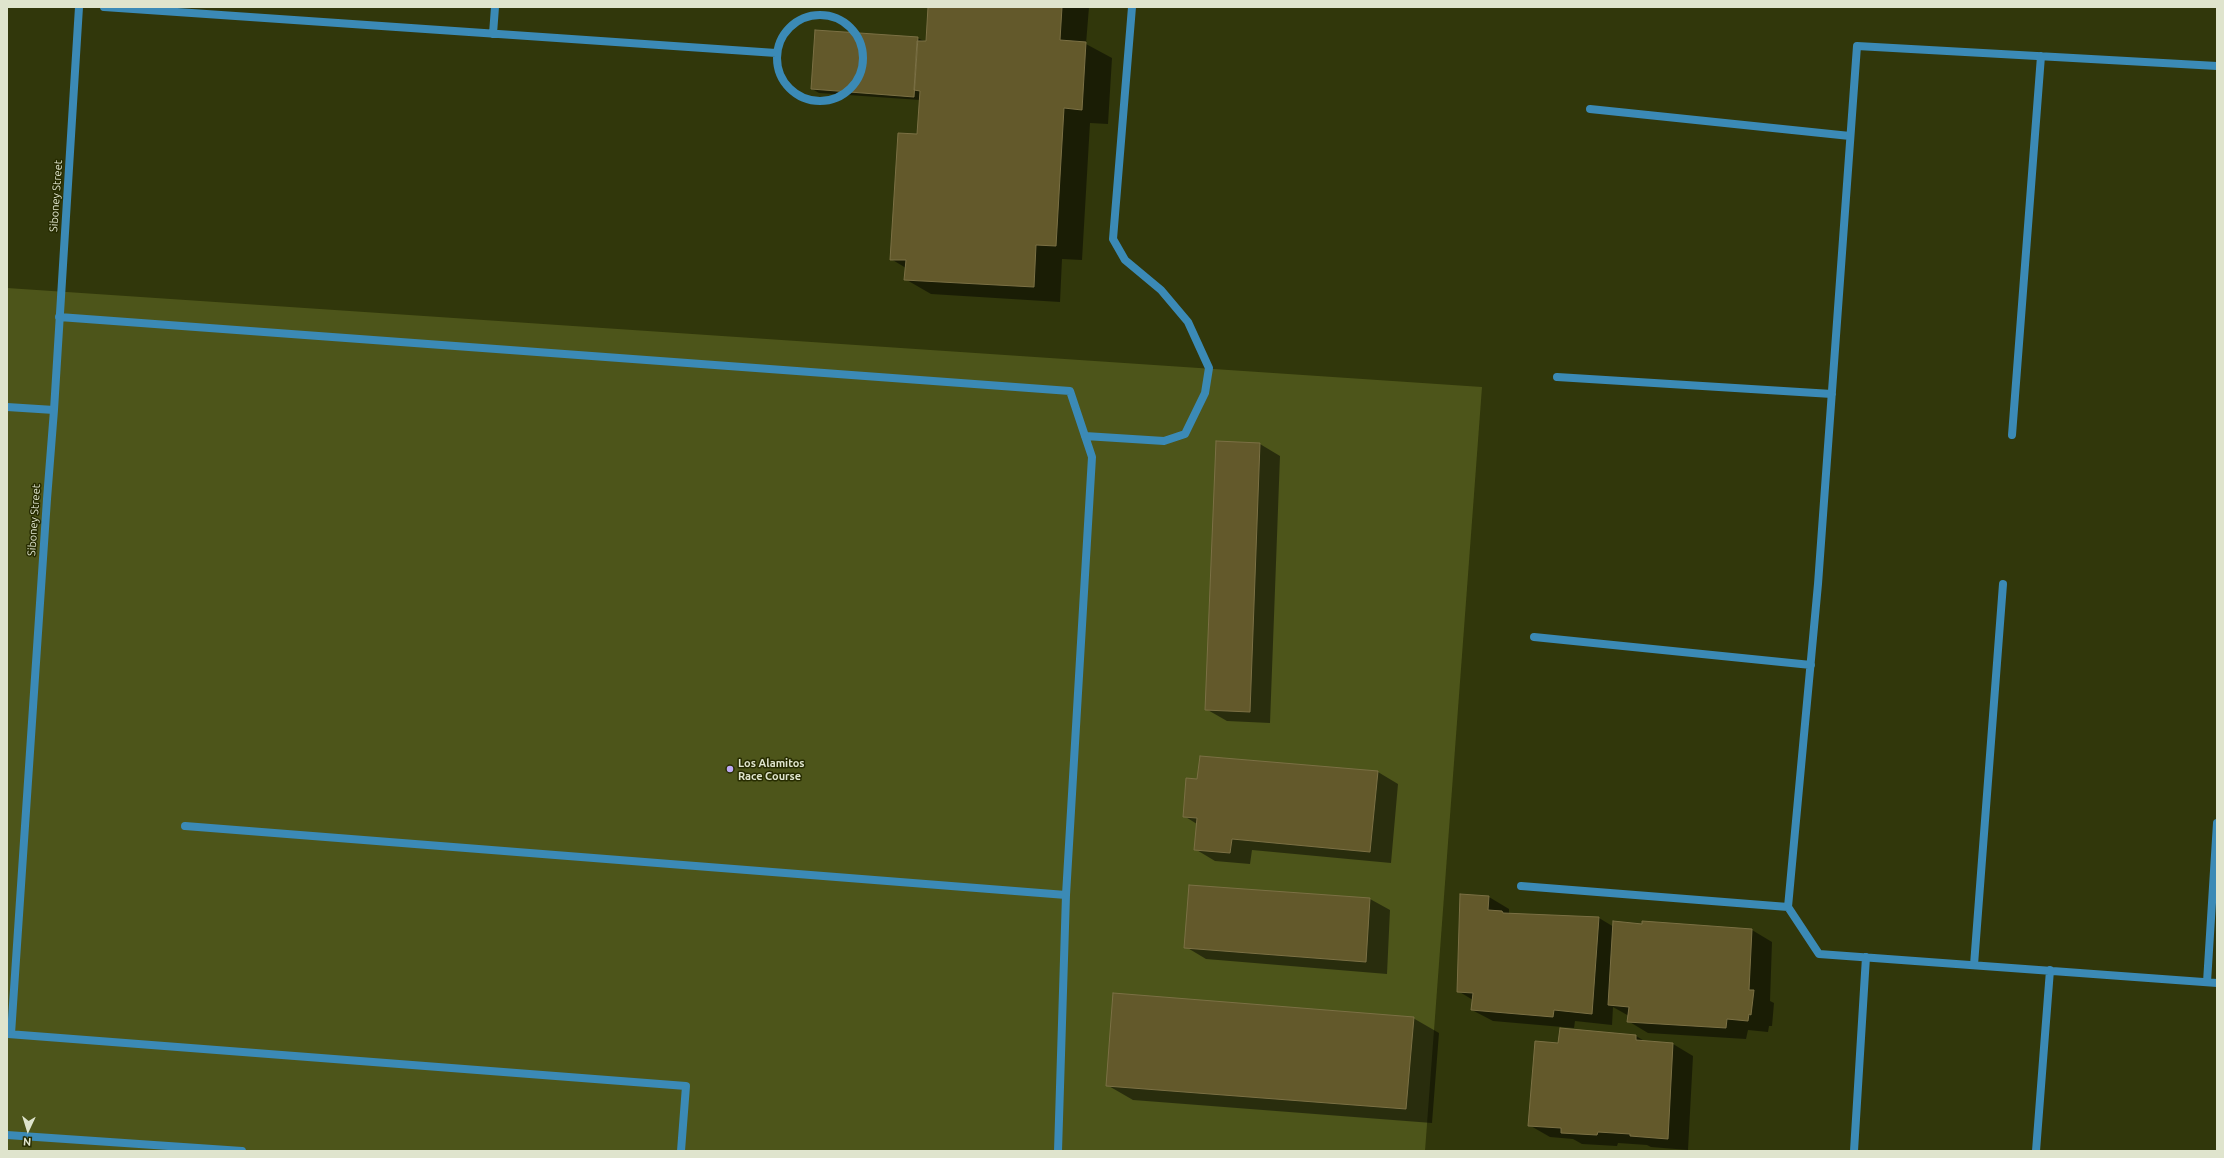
<!DOCTYPE html>
<style>
body{margin:0}
#map{position:relative;width:2224px;height:1158px;overflow:hidden;background:#31370b;font-family:Ubuntu,sans-serif}
canvas{display:block}
.frame{position:absolute;inset:0;border:8px solid #dfe4cd;pointer-events:none}
.north{position:absolute;left:8px;top:1110px;width:40px;height:40px;-webkit-text-stroke:3px #272c01;paint-order:stroke;rotate:184deg;font-size:11px;font-weight:700;line-height:16px;text-align:center;color:#dfe4cd}
.north::after{content:'';display:block;margin:auto;width:14px;height:18px;background:#dfe4cd;clip-path:polygon(50% 0,100% 100%,50% 72%,0 100%)}
</style>
<div id="map">
<canvas width="2224" height="1158"></canvas>
<div class="frame"></div>
<div class="north">N</div>
</div>
<script>
const ctx = document.querySelector('canvas').getContext('2d');
ctx.lineJoin = 'round';
function fill(path, color) { ctx.fillStyle = color; ctx.fill(path, 'evenodd'); }
const shape = rows => new Path2D(rows.map(r => 'M' + r).join(''));
function stroke(path, color, width, dash) { ctx.strokeStyle = color; ctx.lineWidth = width; ctx.lineCap = dash ? 'butt' : 'round'; ctx.setLineDash(dash || []); ctx.stroke(path); }
function write(font, color, halo, rows, align = 'center') {
  ctx.font = font + ' Ubuntu,sans-serif'; ctx.lineWidth = 3; ctx.setLineDash([]); ctx.textBaseline = 'middle'; ctx.strokeStyle = halo; ctx.fillStyle = color; for (const [text, x, y, turn = 0] of rows) {
    ctx.save(); ctx.translate(x, y); ctx.rotate((+turn || 0) * Math.PI / 180); ctx.textAlign = isNaN(turn) ? turn : align; if (halo) ctx.strokeText(text, 0, 0); ctx.fillText(text, 0, 0); ctx.restore();
  }
}
fill(shape([
 [7,288,1482,387,1425,1151,7,1151]
]), '#4d551a');
fill(shape([
 [929,7,1089,7,1086,44,1112,58,1108,124,1090,123,1082,260,1062,259,1060,302,931,294,905,279,906,268,891,259,918,135,920,100,819,93,812,89,917,38,927,42],
 [1217,442,1260,444,1280,456,1270,723,1227,721,1206,709],
 [1200,757,1378,772,1398,784,1391,863,1252,850,1250,864,1215,861,1195,849,1197,824,1184,816,1198,780],
 [1190,886,1370,899,1390,910,1387,974,1206,959,1186,947],
 [1489,897,1509,909,1509,914,1599,918,1614,927,1643,925,1752,930,1772,942,1770,1001,1774,1003,1772,1026,1769,1026,1768,1032,1748,1030,1746,1039,1648,1033,1628,1021,1629,1016,1613,1007,1612,1025,1575,1021,1574,1028,1493,1021,1472,1010,1473,1000,1458,991],
 [1413,1018,1439,1033,1432,1123,1133,1100,1107,1085],
 [1636,1036,1646,1042,1673,1044,1693,1056,1688,1150,1651,1147,1647,1145,1618,1143,1617,1146,1582,1144,1573,1139,1550,1137,1529,1125,1559,1045]
]), '#0007');
const building = shape([
 [928,7,1062,7,1060,40,1086,42,1082,110,1064,108,1056,246,1036,245,1034,287,904,280,906,260,890,260,898,133,917,134,920,91,914,90,917,41,926,41,928,7],
 [815,30,918,37,914,97,811,89,815,30],
 [1216,441,1260,443,1250,712,1205,710,1216,441],
 [1200,756,1378,771,1370,852,1232,839,1230,853,1194,850,1197,818,1183,817,1186,778,1197,779,1200,756],
 [1189,885,1370,898,1366,962,1184,948,1189,885],
 [1460,894,1489,896,1488,910,1502,911,1503,913,1599,917,1592,1014,1554,1010,1553,1017,1471,1010,1473,993,1457,992,1460,894],
 [1613,921,1642,924,1642,921,1752,929,1749,990,1754,990,1751,1015,1749,1014,1748,1021,1727,1019,1726,1028,1627,1022,1629,1007,1608,1005,1613,921],
 [1113,993,1414,1017,1406,1109,1106,1086,1113,993],
 [1560,1028,1636,1035,1636,1040,1673,1043,1668,1139,1630,1136,1630,1134,1598,1132,1597,1135,1561,1133,1561,1128,1528,1126,1535,1041,1558,1043,1560,1028]
]);
fill(building, '#63592b');
stroke(building, '#7b7044', 1);
stroke(shape([
 [104,7,776,53],
 '777 58a43 43 0 1 1 86 0a43 43 0 1 1-86 0Z',
 [493,34,495,7],
 [59,317,1070,391,1092,457,1066,895,1058,1151],
 [7,407,54,410],
 [1085,436,1164,441,1185,434,1205,393,1209,368,1188,322,1161,290,1125,260,1113,239,1132,7],
 [185,826,1066,895],
 [8,1034,686,1086,681,1151],
 [11,1034,47,499,54,410,79,7],
 [7,1135,242,1151]
]), '#3b8ab6', 8);
stroke(shape([
 [2217,66,1857,46,1818,584,1788,907,1819,954,2217,983],
 [1590,109,1850,136],
 [1557,377,1832,394],
 [2012,435,2041,56],
 [1534,637,1811,665],
 [1521,886,1788,907],
 [1974,965,2003,584],
 [2207,982,2217,823],
 [1854,1151,1866,957],
 [2036,1151,2050,970]
]), '#3b8ab6', 8);
for (const [x, y, r, color] of [
 [730,769,4,"#bea9f5"]
]) { const dot = new Path2D(); dot.arc(x, y, r, 0, 2 * Math.PI); ctx.fillStyle = color; ctx.fill(dot); stroke(dot, '#272c01', 1.5); }
write('11px', '#dfe4cd', '#272c01', [
 ["Siboney Street",56,196,-86],
 ["Siboney Street",34,520,-86]
]);
write('bold 11px', '#dfe4cd', '#272c01', [
 ["Los Alamitos",738,763],
 ["Race Course",738,776]
], 'left');
</script>
